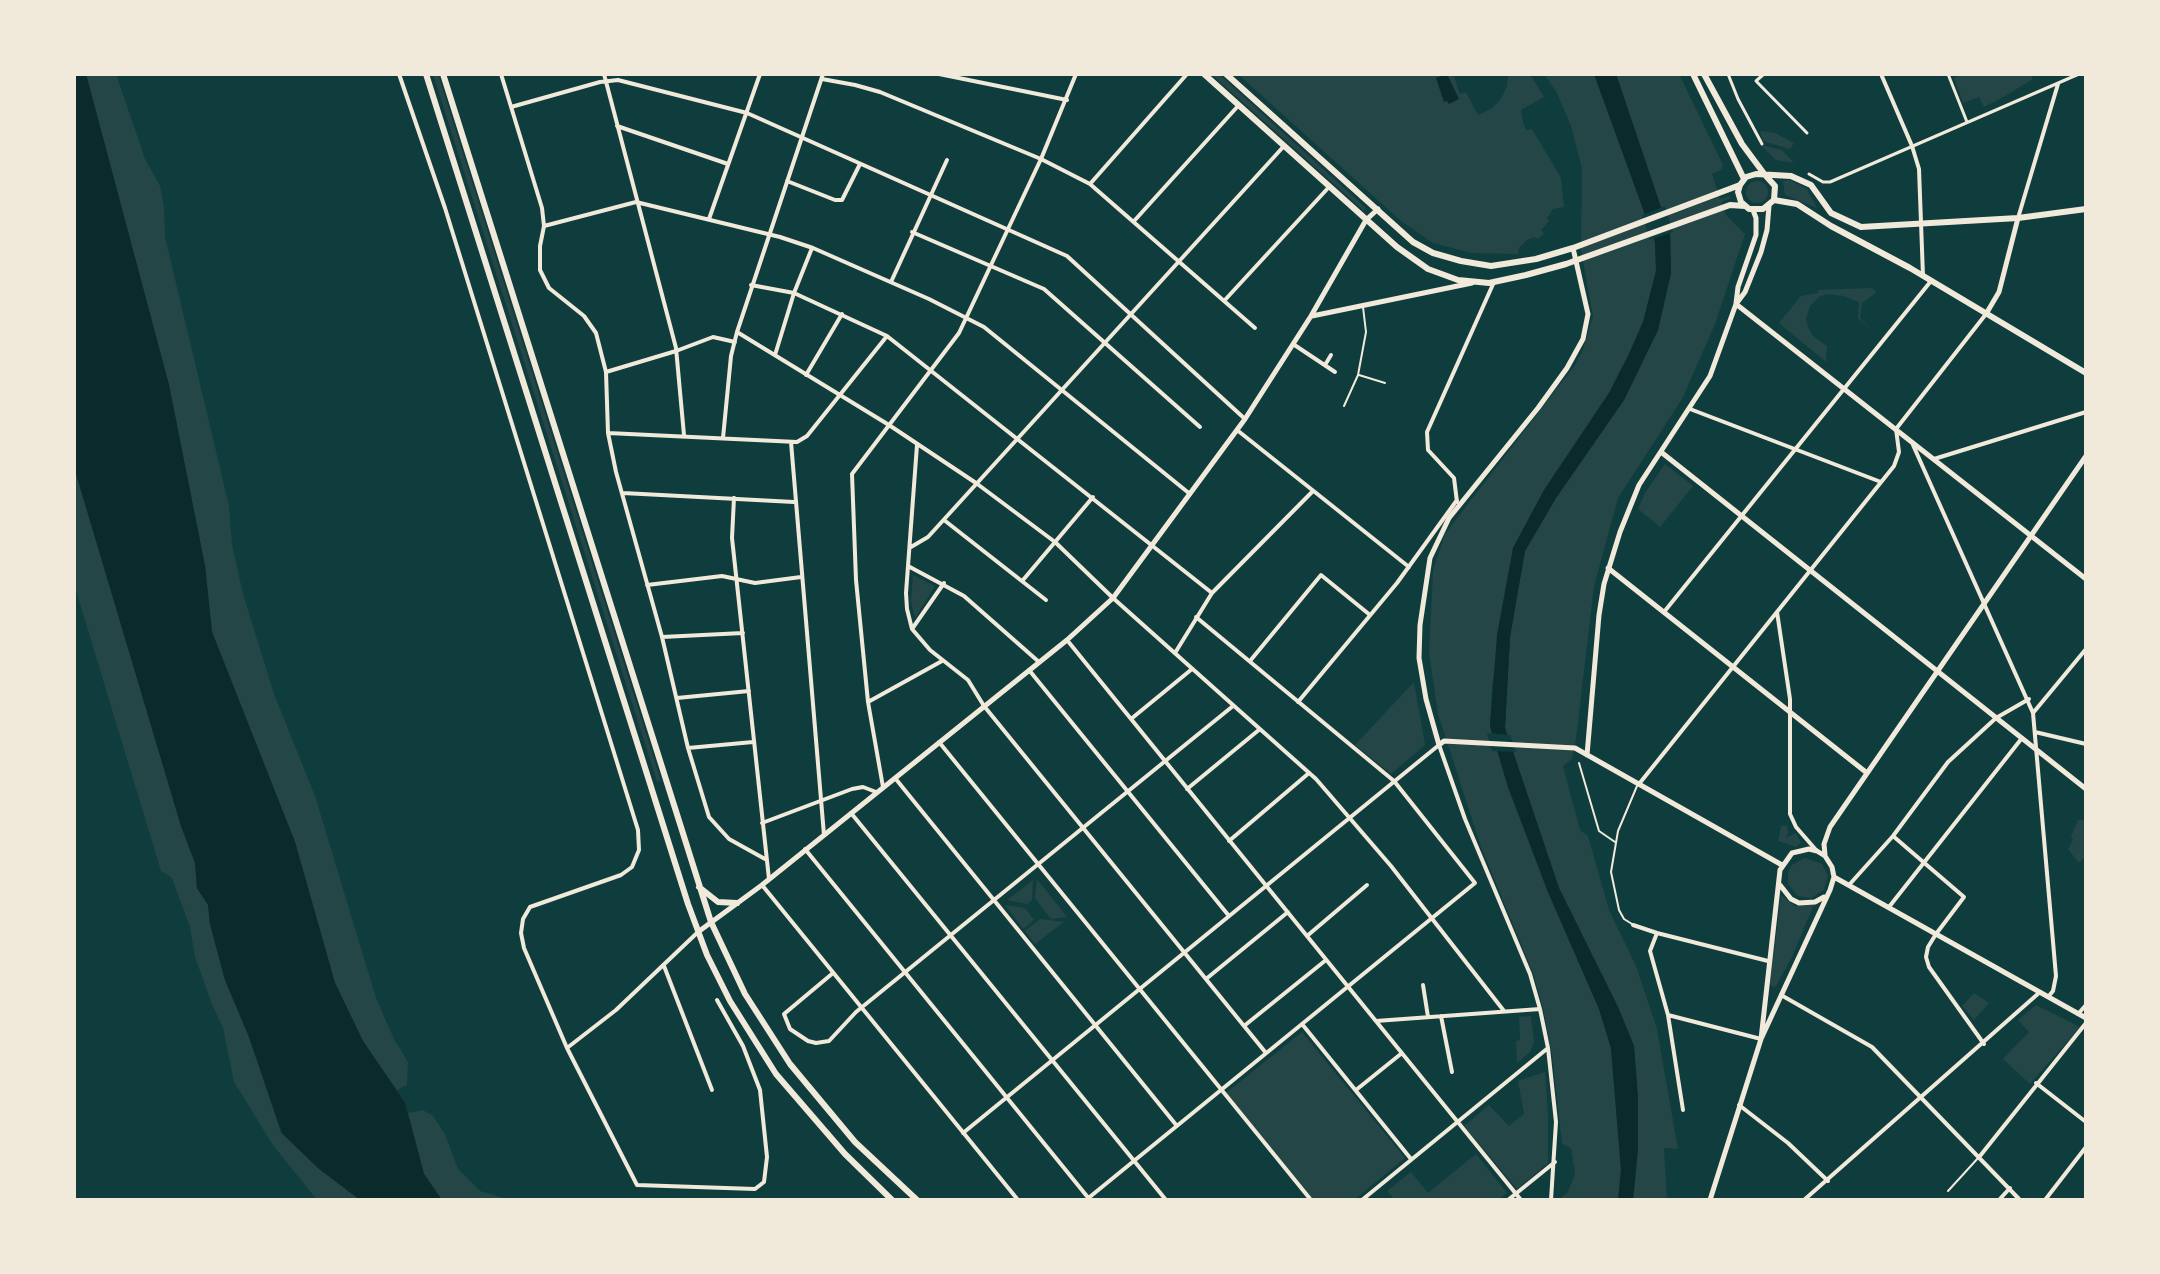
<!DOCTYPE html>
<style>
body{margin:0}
#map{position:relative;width:2160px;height:1274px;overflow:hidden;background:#0f3d3e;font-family:"Nunito Sans",sans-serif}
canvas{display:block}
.frame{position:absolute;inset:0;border:76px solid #f1e9da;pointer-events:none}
</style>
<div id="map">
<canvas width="2160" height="1274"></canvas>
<div class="frame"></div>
</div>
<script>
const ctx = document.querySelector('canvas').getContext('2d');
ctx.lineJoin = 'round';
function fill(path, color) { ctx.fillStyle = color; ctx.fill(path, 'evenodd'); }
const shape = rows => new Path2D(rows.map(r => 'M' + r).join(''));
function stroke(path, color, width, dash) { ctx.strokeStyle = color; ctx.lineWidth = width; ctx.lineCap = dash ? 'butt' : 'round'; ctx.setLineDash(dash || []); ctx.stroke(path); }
fill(shape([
 [86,74,116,74,145,159,160,186,164,207,165,237,229,506,232,544,243,594,274,694,315,796,376,998,394,1039,408,1062,407,1085,397,1090,363,1041,335,983,295,842,212,632,205,566,169,385],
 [433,74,438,74,661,781,657,782],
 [1211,74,1219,74,1366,208,1364,211],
 [1238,74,1453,74,1460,94,1466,92,1478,115,1491,109,1501,99,1507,86,1508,74,1530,74,1544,97,1521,110,1523,122,1526,130,1532,129,1561,178,1564,207,1553,209,1547,218,1549,221,1541,230,1544,233,1538,239,1534,237,1527,240,1519,248,1518,254,1472,253,1433,243,1401,221],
 [1544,74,1594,74,1655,242,1656,271,1643,322,1629,354,1609,393,1544,490,1513,548,1492,687,1490,726,1508,787,1548,892,1599,1009,1611,1048,1621,1170,1618,1200,1559,1200,1568,1192,1575,1174,1571,1148,1562,1144,1552,1053,1543,1008,1533,973,1481,847,1438,714,1429,653,1433,571,1445,534,1575,365,1583,350,1593,316,1581,250,1582,168,1571,126,1556,91],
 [1616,74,1679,74,1723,165,1721,170,1712,174,1720,199,1730,196,1731,198,1721,202,1726,215,1745,234,1715,324,1682,399,1618,498,1594,586,1576,739,1572,759,1563,766,1580,830,1588,836,1609,910,1636,966,1657,1029,1678,1149,1664,1148,1667,1200,1633,1200,1638,1148,1638,1098,1634,1046,1618,1007,1559,888,1505,728,1510,637,1525,551,1556,498,1624,400,1658,330,1671,273,1670,234],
 [1963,74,2034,74,2031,80,2007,95,1984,107,1979,97,1963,103,1954,78],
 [1760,131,1775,133,1794,143,1790,149,1763,141],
 [1761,145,1782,150,1794,163,1776,160],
 [1790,180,1807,189,1817,208,1785,195,1783,181],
 '1746 192a11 11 0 1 1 22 0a11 11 0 1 1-22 0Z',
 [1872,288,1877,292,1862,303,1860,318,1875,333,1858,318,1859,302,1844,296,1827,294,1819,297,1810,306,1806,319,1808,327,1813,336,1827,346,1826,362,1779,323,1801,296,1818,293,1818,290],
 [1665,464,1693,486,1660,527,1638,509,1645,493],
 [74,467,181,826,195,863,197,888,208,905,210,924,225,980,249,1037,281,1133,318,1168,360,1200,317,1200,273,1145,234,1082,223,1028,212,1004,195,957,190,927,172,878,161,871,74,584],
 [913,575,935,586,915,618,911,601],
 [1414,682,1425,745,1391,774,1355,745],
 [2078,820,2086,820,2086,855,2079,863,2068,849,2073,840,2071,837],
 [1781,826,1787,826,1788,833,1786,838,1796,833,1801,843,1796,847,1778,841],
 [1805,858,1822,864,1828,876,1824,890,1811,898,1798,896,1788,884,1788,871,1792,865],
 [1037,879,1067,917,1051,919,1035,898],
 [1033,880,1032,900,1027,904,1007,900],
 [1781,895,1795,906,1814,904,1792,957,1776,986,1773,987,1767,982,1774,952],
 [1005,905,1025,908,1034,920,1023,929],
 [1040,919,1064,922,1035,944,1025,931],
 [1974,993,1989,1003,1974,1020,1962,1006],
 [2036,1005,2080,1027,2030,1084,2003,1059,2029,1032,2018,1020],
 [1531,1016,1534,1042,1530,1052,1517,1063,1516,1041,1520,1040,1519,1017],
 [1302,1032,1405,1158,1354,1200,1314,1200,1226,1093],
 [1545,1072,1548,1113,1548,1163,1517,1189,1464,1126,1489,1105,1509,1126,1524,1114,1518,1081],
 [423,1110,433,1116,445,1134,458,1169,480,1191,504,1198,535,1200,442,1200,424,1174,408,1113],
 [1476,1154,1507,1193,1498,1200,1395,1200,1387,1191,1411,1172,1428,1193]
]), '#244646');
fill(shape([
 [74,74,86,74,169,385,205,566,212,632,295,842,335,983,363,1041,405,1103,424,1174,442,1200,360,1200,318,1168,282,1133,249,1037,225,980,210,924,208,905,197,888,195,863,181,826,74,467],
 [1447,74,1459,99,1449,104,1447,101,1444,102,1436,78],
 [1594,74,1616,74,1670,234,1671,273,1658,330,1624,400,1556,498,1525,551,1510,637,1505,728,1559,888,1618,1007,1634,1046,1638,1098,1638,1148,1633,1200,1618,1200,1621,1170,1611,1048,1599,1009,1548,892,1508,787,1490,726,1497,635,1513,548,1544,490,1609,393,1629,354,1643,322,1656,271,1655,242]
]), '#0a2a2b');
fill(shape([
 [1665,206,1673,232,1650,240,1642,215],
 [1487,733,1510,735,1516,752,1492,751]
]), '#0f3d3e');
stroke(shape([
 [1359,375,1385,383],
 [1344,406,1358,375,1366,332,1363,307],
 [1579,763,1599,831,1615,842],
 [1632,924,1624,919,1619,910,1611,872,1618,831,1637,786],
 [1948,1191,1979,1157]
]), '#f1e9da', 2);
stroke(shape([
 [1728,74,1738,99,1762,144],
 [1764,74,1756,81,1807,133],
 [1948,74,1967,122],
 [1809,174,1823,182,1830,182,2079,74]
]), '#f1e9da', 3);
stroke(shape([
 [399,74,445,208,638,830,639,850,632,867,621,875,530,907,523,919,521,933,524,948,567,1048,637,1185,755,1189,764,1182,767,1157,760,1090,743,1046,717,1000],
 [501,74,542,208,544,226,540,246,540,270,549,288,584,316,596,333,606,372,608,433,616,472,662,637,688,748,709,817,729,839,765,859],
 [604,74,676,348,684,435],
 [939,74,1067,100],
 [1881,74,1912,146,1919,169,1923,276],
 [822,79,855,85,880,92,1041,159,1090,184,1255,328],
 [511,107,600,82,618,80,747,113,1067,256,1245,419],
 [617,126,728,164],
 [787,181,835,200,842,200,860,164],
 [1090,184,1187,74],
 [2018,218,2058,84],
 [709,219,760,74],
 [1135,220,1238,106],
 [544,226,636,202,780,237,813,248,929,299,984,327,1190,494],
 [912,232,1044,289,1200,427],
 [891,282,947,160],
 [751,285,794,293,887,336,1212,593],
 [1224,301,1329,187],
 [737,332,889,425,976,483,1055,542,1113,598,1316,779,1391,866,1504,1011],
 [1293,344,1335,372],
 [775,355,794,293,812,248],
 [1325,365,1331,355],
 [606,372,676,351,713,337,735,342],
 [806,375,842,314],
 [1690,409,1881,482],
 [1237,430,1409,567],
 [608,433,797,442,807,436,887,336],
 [723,438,731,356,737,332,823,74],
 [791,442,824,835],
 [917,445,906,593,907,609,912,629,930,650,968,680,984,706,1266,1053],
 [1913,445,2033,713,2056,976,2053,991,2048,997],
 [1934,459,2086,412],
 [623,493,794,502],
 [734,498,732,538,769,879],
 [1457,502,1454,478,1428,450,1427,432,1494,282],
 [944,520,1046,600],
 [911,547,928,537,1284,146],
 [908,566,964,596,1039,662],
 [1023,580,1093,497],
 [647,585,722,576,755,583,801,577],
 [1664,612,1931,281],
 [1777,612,1790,699,1790,814,1796,827,1816,850],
 [912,629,944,583],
 [662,637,743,633],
 [1067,640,1521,1200],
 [1175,653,1212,593,1313,491],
 [1250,661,1321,575,1370,615],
 [1029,670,1229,916],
 [677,698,749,691],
 [868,702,942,661],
 [1298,702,1397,583,1457,500],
 [2033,713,2086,649],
 [1131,719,1192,669],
 [2035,732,2086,744],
 [939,742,1311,1200],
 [688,748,753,742],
 [895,778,1177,1126],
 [1639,784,1894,466,1899,452,1896,429,1986,314],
 [883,787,868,702,856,580,852,474,959,333,1041,159,1076,74],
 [1187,789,1260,729],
 [851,813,1166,1200],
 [762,823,852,789,863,787,876,792],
 [1893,836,1964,897,1936,934,1928,947,1926,957,1929,967,1984,1044],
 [1229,841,1309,773],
 [805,849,1090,1200],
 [762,885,1018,1200],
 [1849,885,1893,836,1948,762,1996,718,2029,699],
 [1889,907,2022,738],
 [1633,925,1657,933,1768,961],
 [1657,933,1650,951,1668,1015,1683,1110],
 [1307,936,1367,885],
 [664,966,712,1090],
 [833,973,784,1014,790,1029,808,1041,816,1043,829,1041,856,1012,1233,706],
 [1206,979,1288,912],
 [1423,985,1428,1017],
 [1781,995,1872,1047,2020,1200],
 [2078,1014,2086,1005],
 [1668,1015,1761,1039],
 [1441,1016,1452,1072],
 [1376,1021,1540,1009],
 [1302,1024,1411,1159],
 [1244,1026,1326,960],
 [567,1048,616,1010,698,932],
 [2036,1083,2086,1122],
 [1356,1090,1402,1053],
 [1739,1105,1788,1143,1828,1181],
 [963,1133,1439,745,1465,819,1530,974,1540,1009,1548,1048,1556,1122,1551,1200],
 [1980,1156,2086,1023],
 [1086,1200,1475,883,1394,781,1196,617],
 [1362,1200,1548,1048],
 [1508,1200,1555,1162],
 [1804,1200,2040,992],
 [1999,1200,2010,1188],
 [2045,1200,2086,1147]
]), '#f1e9da', 4);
stroke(shape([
 [1573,248,1588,314,1583,339,1567,368,1538,408,1449,518,1430,558,1420,625,1419,658,1426,699,1439,745,1444,741,1575,748,1782,865],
 [1736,303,1738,287,1756,235,1756,218,1753,210],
 [1736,304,2086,579],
 [1986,314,1999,292,2018,218],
 [1312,316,1472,283],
 [1661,452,2086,789],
 [1608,568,1867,773],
 [1587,755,1599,615,1604,584,1620,532,1639,485,1710,376,1736,304,1745,292,1761,252,1767,230,1769,206],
 [1825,855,1824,844,1830,827,2086,456],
 [1834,877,2086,1018],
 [1780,885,1791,899,1799,903,1815,902,1824,897],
 [698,932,762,885,1067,640,1113,598,1245,419,1311,316,1366,220,1378,209],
 [1710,1200,1761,1039,1830,890,1834,877,1832,867,1825,856,1817,851,1809,849,1792,853,1780,870,1761,1039]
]), '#f1e9da', 5);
stroke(shape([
 [1204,74,1397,247,1428,269,1458,280,1489,283,1526,275,1566,264,1730,205,1745,206],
 [1226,74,1413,242,1433,253,1461,261,1491,266,1536,259,1573,248,1740,185],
 [1693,74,1744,179],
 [1704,74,1742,144,1765,175],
 [1766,176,1775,186,1774,200,1763,209,1749,209,1741,202,1738,192,1740,185,1746,177,1756,174,1791,176,1811,185,1831,213,1861,227,2018,218,2086,209],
 [1774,200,1797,204,1831,226,1910,268,2086,373]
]), '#f1e9da', 6);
stroke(shape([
 [426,74,688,904,707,955,730,1001,776,1074,845,1154,892,1200],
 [443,74,711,922,745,994,790,1064,855,1142,917,1200],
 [699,887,718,902,737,903]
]), '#f1e9da', 6);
</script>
